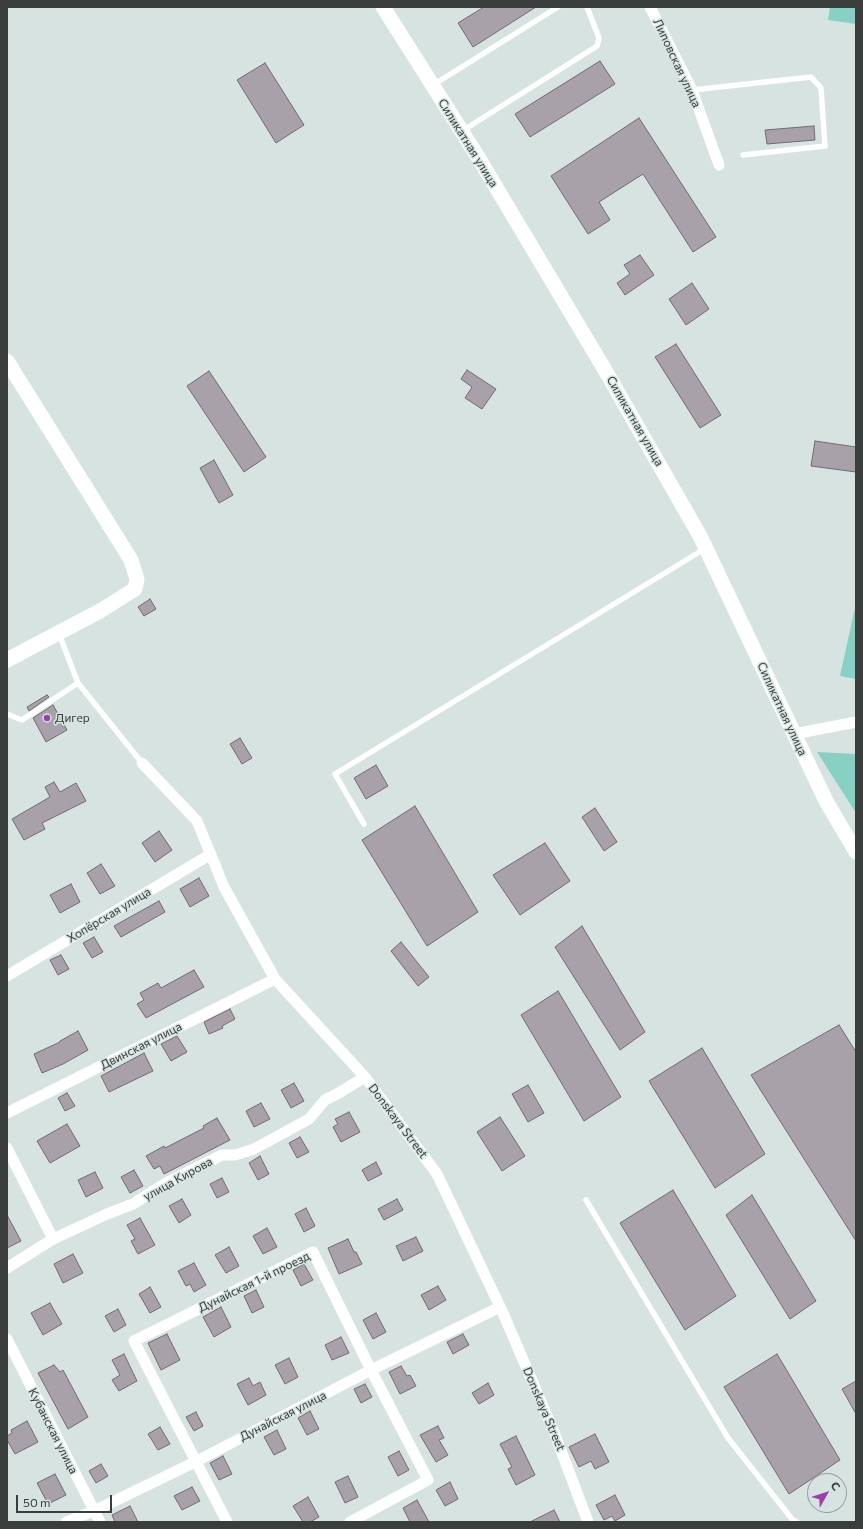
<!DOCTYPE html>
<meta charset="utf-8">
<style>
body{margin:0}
#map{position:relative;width:863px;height:1529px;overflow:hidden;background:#d6e3e0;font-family:Commissioner,sans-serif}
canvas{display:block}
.frame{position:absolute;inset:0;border:8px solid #393e3d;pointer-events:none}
.north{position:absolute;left:807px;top:1473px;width:40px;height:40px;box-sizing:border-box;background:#d6e3e0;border:1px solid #97a19f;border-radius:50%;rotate:51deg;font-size:11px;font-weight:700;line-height:16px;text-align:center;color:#393e3d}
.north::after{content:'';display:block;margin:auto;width:14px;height:18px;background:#9d40a9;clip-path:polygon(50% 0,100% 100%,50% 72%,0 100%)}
.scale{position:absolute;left:16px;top:1495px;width:96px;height:18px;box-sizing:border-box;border:2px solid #393e3d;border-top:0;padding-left:5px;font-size:12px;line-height:14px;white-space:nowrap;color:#393e3d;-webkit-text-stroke:3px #d6e3e0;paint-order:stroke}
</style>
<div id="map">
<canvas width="863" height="1529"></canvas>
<div class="frame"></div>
<div class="north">С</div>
<div class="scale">50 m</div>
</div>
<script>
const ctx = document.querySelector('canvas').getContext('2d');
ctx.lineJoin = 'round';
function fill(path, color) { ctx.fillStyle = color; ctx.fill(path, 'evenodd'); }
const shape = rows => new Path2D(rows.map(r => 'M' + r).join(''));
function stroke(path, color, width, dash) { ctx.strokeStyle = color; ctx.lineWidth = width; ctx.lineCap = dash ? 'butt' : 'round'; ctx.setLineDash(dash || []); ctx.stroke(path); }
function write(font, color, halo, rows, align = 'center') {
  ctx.font = font + ' Commissioner,sans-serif'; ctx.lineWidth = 3; ctx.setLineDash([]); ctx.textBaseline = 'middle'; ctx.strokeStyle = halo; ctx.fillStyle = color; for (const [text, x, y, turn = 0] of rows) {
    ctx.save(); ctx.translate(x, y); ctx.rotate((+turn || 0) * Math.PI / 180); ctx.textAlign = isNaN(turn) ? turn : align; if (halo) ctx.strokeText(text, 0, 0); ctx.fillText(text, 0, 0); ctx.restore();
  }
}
fill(shape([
 [830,7,856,7,856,24,828,20],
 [856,603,856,679,840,676],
 [817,752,856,754,856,813]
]), '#88cfc4');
const building = shape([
 [484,7,536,7,473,47,458,23,484,7],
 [600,61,615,84,530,137,515,114,600,61],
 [265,63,304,125,276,143,237,80,265,63],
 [639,118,716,237,693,252,643,174,599,202,610,220,588,234,551,176,639,118],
 [814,126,815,140,767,144,765,130,814,126],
 [640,255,654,275,625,295,617,283,630,274,624,265,640,255],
 [692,283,709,309,686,325,669,299,692,283],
 [676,344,721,415,700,428,655,357,676,344],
 [467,370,496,389,482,409,465,398,472,387,461,379,467,370],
 [209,371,266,457,244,472,187,386,209,371],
 [815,441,856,447,856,472,811,466,815,441],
 [214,460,233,495,219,503,200,468,214,460],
 [150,599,156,609,144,616,138,607,150,599],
 [47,695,49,697,29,711,27,707,47,695],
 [53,705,67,730,46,742,33,718,53,705],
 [240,738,252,758,242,764,230,744,240,738],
 [376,765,388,786,366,799,354,778,376,765],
 [54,782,60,792,76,783,86,801,42,823,45,829,24,840,12,819,50,797,45,787,54,782],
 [415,806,478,912,427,946,362,840,415,806],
 [595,808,617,842,604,851,582,817,595,808],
 [159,831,172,850,155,862,142,843,159,831],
 [545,843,570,881,520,915,493,875,545,843],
 [101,864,115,886,100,894,87,873,101,864],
 [199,878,209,896,190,907,180,889,199,878],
 [71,884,80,902,60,913,50,895,71,884],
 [159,901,165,912,121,937,114,926,159,901],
 [582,926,645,1032,620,1050,555,947,582,926],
 [94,937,103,952,92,958,83,943,94,937],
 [401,942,429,977,418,986,391,951,401,942],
 [61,955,69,969,58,975,50,960,61,955],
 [194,970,204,987,146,1018,137,1004,144,1000,140,993,158,983,161,988,194,970],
 [558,991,621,1097,584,1121,521,1015,558,991],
 [230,1009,235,1019,222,1026,223,1028,209,1034,204,1022,230,1009],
 [839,1025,856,1052,856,1241,751,1075,839,1025],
 [78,1031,88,1050,63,1064,42,1073,34,1054,60,1042,60,1041,78,1031],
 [177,1036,187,1052,171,1061,161,1044,177,1036],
 [702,1048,765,1154,715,1188,649,1081,702,1048],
 [144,1053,153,1071,109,1092,101,1076,144,1053],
 [294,1083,304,1101,291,1108,281,1090,294,1083],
 [528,1085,544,1113,528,1122,512,1094,528,1085],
 [67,1093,75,1106,65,1111,58,1098,67,1093],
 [261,1103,270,1119,254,1127,246,1111,261,1103],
 [349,1112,360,1132,341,1142,333,1127,338,1124,335,1119,349,1112],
 [500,1117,525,1156,502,1171,477,1132,500,1117],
 [217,1118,230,1140,164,1174,160,1166,154,1169,146,1156,164,1146,165,1148,204,1128,203,1126,217,1118],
 [67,1124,80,1146,50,1163,37,1141,67,1124],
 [300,1137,309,1152,297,1158,289,1143,300,1137],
 [260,1156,269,1174,258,1180,249,1163,260,1156],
 [376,1162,382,1174,368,1181,362,1170,376,1162],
 [134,1170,143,1186,130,1193,121,1177,134,1170],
 [95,1172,103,1188,86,1197,78,1180,95,1172],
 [222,1178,229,1192,217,1198,210,1184,222,1178],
 [673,1190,736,1296,685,1330,620,1223,673,1190],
 [752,1195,816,1301,790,1319,726,1215,752,1195],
 [182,1199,191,1215,179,1223,169,1206,182,1199],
 [397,1199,403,1210,384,1220,378,1209,397,1199],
 [306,1208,315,1226,304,1232,295,1214,306,1208],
 [7,1215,21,1241,7,1248,7,1215],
 [140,1218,155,1245,138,1254,131,1241,135,1239,127,1225,140,1218],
 [267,1228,277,1247,263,1254,253,1236,267,1228],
 [416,1237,423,1251,403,1261,396,1246,416,1237],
 [348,1239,354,1252,356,1252,362,1264,339,1274,328,1248,348,1239],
 [229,1247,239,1266,226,1273,215,1255,229,1247],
 [73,1254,83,1273,63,1283,54,1264,73,1254],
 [194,1263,206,1285,194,1292,190,1284,186,1286,178,1271,194,1263],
 [304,1264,313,1280,301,1286,293,1270,304,1264],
 [438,1286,446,1300,429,1310,421,1295,438,1286],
 [150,1287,161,1307,150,1313,139,1294,150,1287],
 [256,1290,264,1307,252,1313,244,1296,256,1290],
 [50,1303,62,1324,43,1335,31,1313,50,1303],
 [221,1307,231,1327,214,1337,203,1317,221,1307],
 [118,1309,126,1325,114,1332,105,1316,118,1309],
 [376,1313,386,1332,373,1339,363,1320,376,1313],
 [167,1334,180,1360,161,1370,148,1343,167,1334],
 [463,1334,469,1345,453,1354,447,1342,463,1334],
 [341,1337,349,1353,332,1360,325,1345,341,1337],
 [124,1354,137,1381,119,1391,112,1380,120,1375,112,1360,124,1354],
 [777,1354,840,1460,789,1494,724,1387,777,1354],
 [289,1358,298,1377,285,1384,275,1365,289,1358],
 [54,1365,60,1372,63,1370,88,1417,68,1429,38,1373,54,1365],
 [401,1366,407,1376,410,1375,416,1386,400,1394,389,1372,401,1366],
 [249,1378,253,1386,260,1382,266,1395,248,1405,237,1384,249,1378],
 [856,1381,856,1414,842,1389,856,1381],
 [488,1383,494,1395,479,1404,472,1393,488,1383],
 [365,1384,372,1397,361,1403,354,1389,365,1384],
 [310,1411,319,1429,307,1435,298,1418,310,1411],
 [196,1412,203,1426,194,1431,186,1417,196,1412],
 [27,1421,38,1442,15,1454,7,1440,7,1436,12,1433,11,1430,27,1421],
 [438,1426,444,1438,439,1440,448,1455,436,1462,420,1435,438,1426],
 [160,1427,170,1444,158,1450,148,1434,160,1427],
 [277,1430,286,1449,274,1455,264,1437,277,1430],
 [595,1434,609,1462,595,1469,591,1461,579,1467,569,1447,595,1434],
 [516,1436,535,1475,516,1485,508,1469,512,1467,500,1444,516,1436],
 [399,1451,409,1470,398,1476,388,1457,399,1451],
 [223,1456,232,1474,219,1480,210,1463,223,1456],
 [101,1464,108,1476,96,1483,89,1471,101,1464],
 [55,1474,66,1495,48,1504,37,1483,55,1474],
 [348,1476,358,1497,345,1503,335,1482,348,1476],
 [450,1482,458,1499,445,1506,436,1490,450,1482],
 [192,1487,200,1501,182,1510,174,1496,192,1487],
 [615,1495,625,1515,615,1521,612,1516,604,1520,596,1505,615,1495],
 [308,1497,319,1517,310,1522,303,1522,293,1506,308,1497],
 [417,1500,429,1522,410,1522,403,1508,417,1500],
 [130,1506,138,1522,115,1522,112,1515,130,1506],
 [554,1510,560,1522,530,1522,554,1510]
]);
fill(building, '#a8a1a9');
stroke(building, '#716a72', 1);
stroke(shape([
 [433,85,558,7],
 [692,90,811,77,821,88,825,146,743,155],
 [462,131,597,46,599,38,587,7],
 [78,683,142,763],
 [7,714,22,720,78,683,59,634],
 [364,824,335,774,706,548],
 [586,1200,728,1438,792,1519,797,1522]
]), '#fff', 5.5);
stroke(shape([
 [650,7,692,90,719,165],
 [794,734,856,722],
 [142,763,197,821,224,887,275,979,365,1077,437,1174,503,1313,554,1432,588,1522],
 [7,976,211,854],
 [7,1113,275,979],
 [7,1148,53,1239],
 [7,1268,53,1239,107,1214,133,1204,166,1183,222,1155,235,1155,254,1149,309,1119,325,1100,337,1094,365,1077],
 [7,1339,100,1522],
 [66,1522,94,1511,195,1462,371,1370,500,1307],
 [227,1522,134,1341,313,1252,371,1370,428,1480,350,1522]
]), '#fff', 11);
stroke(shape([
 [383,7,478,157,605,370,700,536,826,801,856,852],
 [7,361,131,560,137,579,135,589,100,611,7,660]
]), '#fff', 15);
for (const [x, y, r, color] of [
 [47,718,4,"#9d40a9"]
]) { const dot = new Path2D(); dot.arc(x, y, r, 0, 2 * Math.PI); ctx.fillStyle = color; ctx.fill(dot); stroke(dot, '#d6e3e0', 1.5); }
write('12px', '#393e3d', '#d6e3e0', [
 ["Липовская улица",677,63,65],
 ["Силикатная улица",468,143,58],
 ["Силикатная улица",635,421,60],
 ["Силикатная улица",782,709,65],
 ["Хопёрская улица",109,915,-31],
 ["Двинская улица",141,1046,-27],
 ["Donskaya Street",398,1121,53],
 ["улица Кирова",178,1179,-29],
 ["Дунайская 1-й проезд",254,1282,-26],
 ["Donskaya Street",544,1409,67],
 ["Дунайская улица",283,1416,-27],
 ["Кубанская улица",53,1431,63]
]);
write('12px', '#393e3d', '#d6e3e0', [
 ["Дигер",55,718]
], 'left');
</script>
